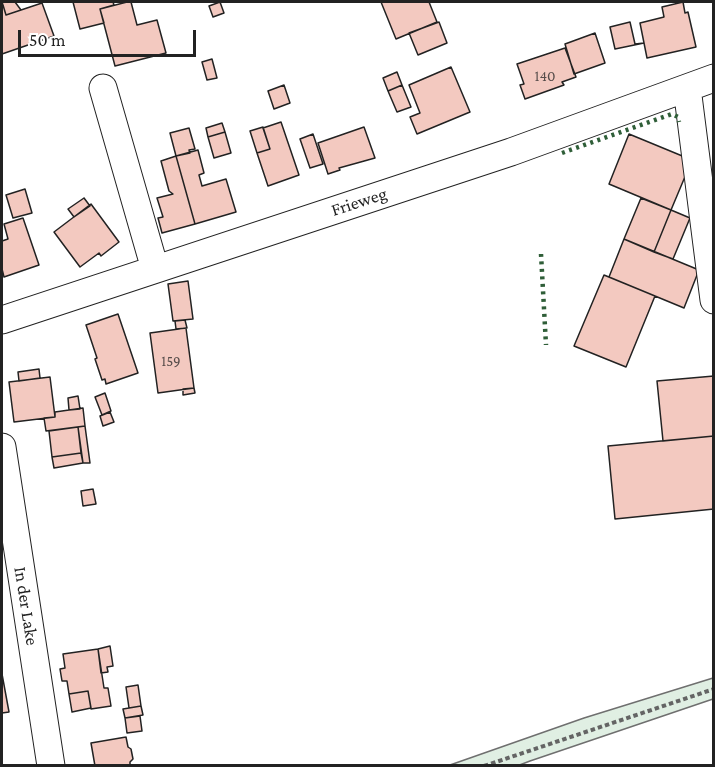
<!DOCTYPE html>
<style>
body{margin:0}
#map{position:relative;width:715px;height:767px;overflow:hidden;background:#fff;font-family:"Crimson Pro",serif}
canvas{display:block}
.frame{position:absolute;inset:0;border:3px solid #222;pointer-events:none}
.scale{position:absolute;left:18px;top:30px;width:178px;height:27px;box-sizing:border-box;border:3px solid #222;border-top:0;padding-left:8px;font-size:18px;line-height:21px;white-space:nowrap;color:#222;-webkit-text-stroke:4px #fff;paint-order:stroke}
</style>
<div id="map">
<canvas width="715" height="767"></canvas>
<div class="frame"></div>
<div class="scale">50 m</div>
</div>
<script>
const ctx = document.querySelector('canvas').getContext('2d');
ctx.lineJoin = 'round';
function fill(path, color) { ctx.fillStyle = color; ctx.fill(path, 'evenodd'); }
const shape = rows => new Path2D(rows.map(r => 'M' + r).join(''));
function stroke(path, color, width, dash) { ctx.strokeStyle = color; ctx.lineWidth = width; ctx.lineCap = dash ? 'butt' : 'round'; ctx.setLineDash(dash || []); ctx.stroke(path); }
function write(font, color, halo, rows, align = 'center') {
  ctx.font = font + ' "Crimson Pro",serif'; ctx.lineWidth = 4.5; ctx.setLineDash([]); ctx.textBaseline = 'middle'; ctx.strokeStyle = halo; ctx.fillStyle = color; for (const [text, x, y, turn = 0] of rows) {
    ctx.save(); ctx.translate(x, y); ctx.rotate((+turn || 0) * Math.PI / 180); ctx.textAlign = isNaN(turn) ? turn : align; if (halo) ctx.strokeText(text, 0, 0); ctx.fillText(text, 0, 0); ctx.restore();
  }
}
const green = shape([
 [713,678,713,699,530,761,517,766,450,765,584,718,713,678]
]);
fill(green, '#e0efe3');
stroke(green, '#6f6f6f', 1.5);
const building = shape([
 [2,2,15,2,21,10,6,15,2,2],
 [73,2,113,2,114,5,100,9,104,23,80,29,73,2],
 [127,2,131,2,137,25,157,20,166,53,115,66,100,9,127,2],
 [220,2,224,13,213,17,209,6,220,2],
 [381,2,429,2,437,22,396,39,381,2],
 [683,2,685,13,688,12,696,47,647,58,640,23,664,17,662,7,683,2],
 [42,3,54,36,2,54,2,5,3,5,6,15,42,3],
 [439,22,447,43,418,55,409,33,439,22],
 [630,22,635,44,644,43,615,49,610,27,630,22],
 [595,33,605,63,574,74,565,44,595,33],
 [565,48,576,77,562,82,564,85,525,99,520,85,524,84,517,64,565,48],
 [212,59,217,78,207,80,202,62,212,59],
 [451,67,470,112,417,134,410,117,420,113,409,85,451,67],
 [397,72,402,85,388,91,383,78,397,72],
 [284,85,290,103,274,109,268,91,284,85],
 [402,85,411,107,397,112,388,91,402,85],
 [281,122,299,175,268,186,257,153,270,149,263,128,281,122],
 [222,123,225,132,208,137,206,128,222,123],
 [263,127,270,149,257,153,250,131,263,127],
 [364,127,375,158,339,168,340,170,328,174,318,143,364,127],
 [189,128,195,149,189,150,190,153,176,156,170,133,189,128],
 [225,132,231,153,214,158,208,137,225,132],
 [313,134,323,164,310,168,300,139,313,134],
 [629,134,692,160,671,210,609,184,629,134],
 [198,150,204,173,199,175,202,186,226,179,236,212,195,224,176,156,198,150],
 [176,156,195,224,162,233,158,218,163,217,157,198,173,194,169,191,161,161,176,156],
 [25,189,32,213,13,218,6,195,25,189],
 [84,198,90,206,74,217,68,209,84,198],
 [641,198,671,210,654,252,624,239,641,198],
 [91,204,119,242,101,256,99,253,80,267,54,232,91,204],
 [671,210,690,218,673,259,654,252,671,210],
 [23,218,39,265,4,277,2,269,2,241,8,239,4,224,23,218],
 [624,239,699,270,684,308,609,277,624,239],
 [604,275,655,296,626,367,574,346,604,275],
 [188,281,193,319,173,321,168,284,188,281],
 [118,314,138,373,106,384,105,379,102,380,95,359,97,358,86,325,118,314],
 [185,320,187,328,176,329,175,321,185,320],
 [186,328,194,388,158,393,150,333,186,328],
 [39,369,40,378,19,381,18,372,39,369],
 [714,376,714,436,663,441,657,381,714,376],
 [50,377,55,417,14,422,9,382,50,377],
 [194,388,195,393,183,395,183,389,194,388],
 [105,393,111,411,102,415,95,397,105,393],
 [78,396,80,409,69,410,68,398,78,396],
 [83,408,85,426,46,431,44,418,55,417,55,412,83,408],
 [110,412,114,422,103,426,100,416,110,412],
 [85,426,90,463,83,463,78,427,85,426],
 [78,427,81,453,52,457,49,431,78,427],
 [714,436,714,509,615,519,608,446,714,436],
 [81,453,83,463,54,468,52,457,81,453],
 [93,489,96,504,83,506,81,491,93,489],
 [110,646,113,666,107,667,108,672,101,673,98,649,110,646],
 [98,649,104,688,108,688,111,706,91,709,88,691,69,694,67,681,62,681,60,669,65,668,63,654,98,649],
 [2,674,9,712,2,713,2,674],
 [138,685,141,706,129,708,126,687,138,685],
 [88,691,91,708,72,712,69,694,88,691],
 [141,706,143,715,125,718,123,709,141,706],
 [140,716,142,731,127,733,125,718,140,716],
 [126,737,128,747,131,749,133,759,130,762,130,766,95,766,91,743,126,737]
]);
fill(building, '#f3c9c0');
stroke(building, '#222', 1.5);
const minor = shape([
 [103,88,155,269],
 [687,88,714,300],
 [2,320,511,152,714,78],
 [2,447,51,766]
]);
stroke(minor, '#222', 29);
stroke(shape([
 [484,766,714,689]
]), '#646464', 4, [4.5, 3]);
stroke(minor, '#fff', 27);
stroke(shape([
 [562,153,672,114,678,117,679,122],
 [541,254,546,345]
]), '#2f5e38', 4.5, [3, 4.5]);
write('15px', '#564c4a', null, [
 ["140",545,76],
 ["159",171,361]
]);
write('18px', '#222', '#fff', [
 ["Frieweg",359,202,-18],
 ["In der Lake",26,606,81]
]);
</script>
